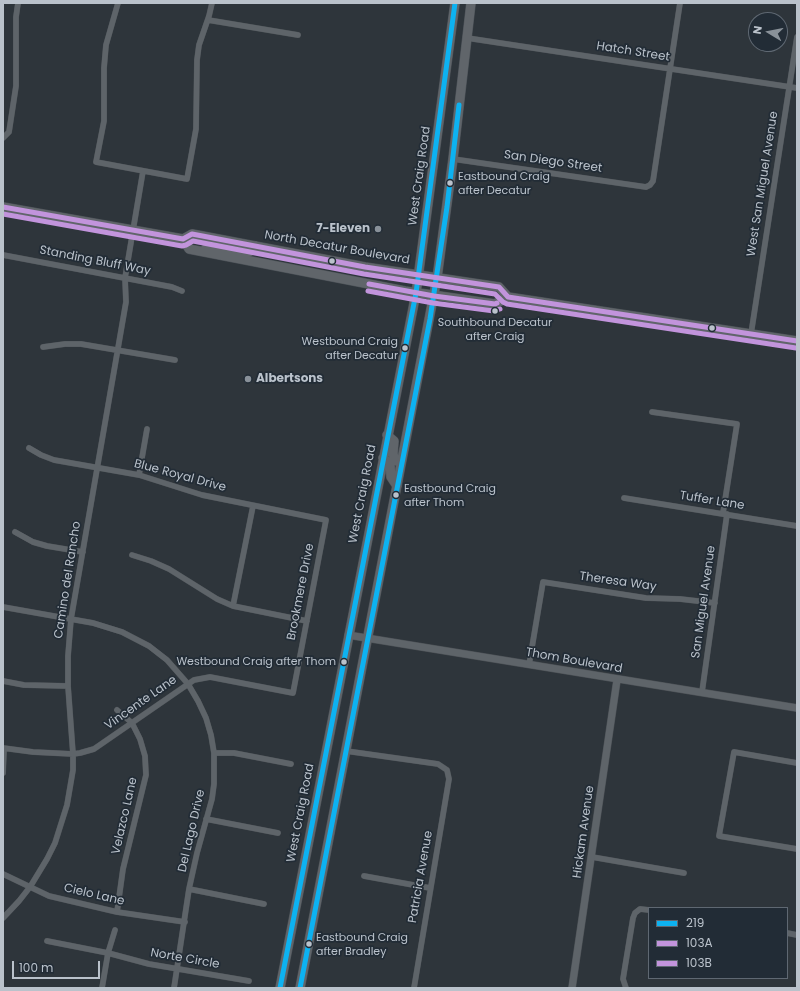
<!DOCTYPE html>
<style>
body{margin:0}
#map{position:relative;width:800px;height:991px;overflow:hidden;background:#2e353b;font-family:Poppins,sans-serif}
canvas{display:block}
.frame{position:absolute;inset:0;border:4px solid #bac2cb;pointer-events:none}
.legend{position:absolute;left:648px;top:907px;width:140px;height:72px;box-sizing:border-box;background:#222c36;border:1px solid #5f6872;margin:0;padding:5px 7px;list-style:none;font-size:12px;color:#bac2cb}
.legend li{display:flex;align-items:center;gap:8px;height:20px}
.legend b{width:20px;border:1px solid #5f6872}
.north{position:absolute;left:748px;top:12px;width:40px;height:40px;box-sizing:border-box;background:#222c36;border:1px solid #5f6872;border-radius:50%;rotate:280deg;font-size:11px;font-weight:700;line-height:16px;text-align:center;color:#bac2cb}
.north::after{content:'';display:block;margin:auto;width:14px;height:18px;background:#899199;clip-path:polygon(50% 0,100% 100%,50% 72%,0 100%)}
.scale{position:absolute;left:12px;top:961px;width:88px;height:18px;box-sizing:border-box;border:2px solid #bac2cb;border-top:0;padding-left:5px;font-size:12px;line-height:14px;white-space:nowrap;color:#bac2cb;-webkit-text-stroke:3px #222c36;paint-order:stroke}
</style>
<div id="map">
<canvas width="800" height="991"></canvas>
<div class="frame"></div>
<ul class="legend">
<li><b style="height:5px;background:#0db2f1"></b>219</li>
<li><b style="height:5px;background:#c294dc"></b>103A</li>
<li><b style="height:5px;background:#c294dc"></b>103B</li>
</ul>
<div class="north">N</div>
<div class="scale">100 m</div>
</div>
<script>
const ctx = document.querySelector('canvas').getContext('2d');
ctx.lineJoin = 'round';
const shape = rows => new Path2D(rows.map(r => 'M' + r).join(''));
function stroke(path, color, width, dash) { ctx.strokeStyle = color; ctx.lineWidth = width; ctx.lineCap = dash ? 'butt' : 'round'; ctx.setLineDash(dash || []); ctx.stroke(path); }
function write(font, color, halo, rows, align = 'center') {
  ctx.font = font + ' Poppins,sans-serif'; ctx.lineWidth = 3.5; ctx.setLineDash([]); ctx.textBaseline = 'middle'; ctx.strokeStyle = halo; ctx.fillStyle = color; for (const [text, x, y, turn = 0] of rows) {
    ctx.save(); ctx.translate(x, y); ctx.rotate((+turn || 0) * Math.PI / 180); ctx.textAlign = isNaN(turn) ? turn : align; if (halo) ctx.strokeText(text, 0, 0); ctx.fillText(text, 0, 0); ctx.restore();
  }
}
const minor = shape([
 [118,3,106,45,104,68,104,121,96,162,187,179,196,129,197,60,199,45,209,16,212,3],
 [208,20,298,35],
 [467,38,797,88],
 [3,138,9,132,16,86,16,17,18,3],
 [453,159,646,187,650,185,653,181,680,3],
 [3,255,172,287,182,291],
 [751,334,797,37],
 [43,347,65,344,81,344,175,360],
 [652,412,737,424,723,513],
 [139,475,147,429],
 [624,498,797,526],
 [15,532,33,542,47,546,83,552],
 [132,555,151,561,169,569,217,599,233,606,307,621],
 [233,606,253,506],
 [3,607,93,623,122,632,149,646,167,660,188,684,198,701,206,718,211,735,214,753,214,784,212,799,197,853,189,889,174,988],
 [529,665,543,582,646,598,680,599,715,603],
 [3,681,24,685,68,686],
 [702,692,727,514],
 [117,710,132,723,140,739,145,756,146,775,123,869,117,912],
 [3,748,33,752,73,754,80,753,94,749,194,680,210,677,293,693,326,520,202,495,139,475,54,460,41,455,29,448],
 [346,751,438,764,447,770,449,779,414,988],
 [214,753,234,753,291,764],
 [797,763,734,752,719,836,797,849],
 [3,773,4,749],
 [206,819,278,833],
 [592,857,684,873],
 [3,874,49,896,117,912,185,922],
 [364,876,430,888],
 [189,889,264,904],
 [3,918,19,901,30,887,47,859,55,843,67,805,73,770,73,754,68,686,68,656,71,619,126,302,125,278,143,171],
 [787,933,797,935],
 [47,941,108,953,149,964,249,981],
 [102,988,108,953,115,930],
 [626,988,623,979,633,918,635,913,640,909,649,910]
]);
const tertiary = shape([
 [348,635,797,708],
 [572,988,617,680]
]);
const primary = shape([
 [3,207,183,239,192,234,365,267,499,287,508,297,797,341],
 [183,239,189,249,405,291,495,304,508,297],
 [203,251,210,246,225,248,232,245],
 [220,255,233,250,249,252,256,246],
 [387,435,394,441,393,454,395,460,401,463],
 [383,458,390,464,391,477,397,486],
 [280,988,416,293,455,3],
 [300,988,437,278,453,159,471,3]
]);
stroke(minor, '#4c5156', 6);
stroke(tertiary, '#4c5156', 8);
stroke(primary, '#4c5258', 10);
stroke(minor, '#5e6469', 5.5);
stroke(tertiary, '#5e6469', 7);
stroke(primary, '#60656a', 9);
stroke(shape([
 [280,988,416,293,455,3],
 [300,988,430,319,447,207,459,105]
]), '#0db2f1', 5);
stroke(shape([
 [3,207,183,239,192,234,365,267,499,287,508,297,797,341],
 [369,284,434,296,495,304,497,303]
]), '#c294dc', 5);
stroke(shape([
 [3,214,182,246,186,245,193,241,364,274,495,294,503,302,507,304,796,348],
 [368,291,433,303,494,311,500,309]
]), '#c294dc', 5);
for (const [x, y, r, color] of [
 [450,183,3.5,"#bac2cb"],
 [378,229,4,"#899199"],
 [332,261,3.5,"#bac2cb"],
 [495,311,3.5,"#bac2cb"],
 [712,328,3.5,"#bac2cb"],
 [405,348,3.5,"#bac2cb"],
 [248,379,4,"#899199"],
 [396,495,3.5,"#bac2cb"],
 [344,662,3.5,"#bac2cb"],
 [309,944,3.5,"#bac2cb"]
]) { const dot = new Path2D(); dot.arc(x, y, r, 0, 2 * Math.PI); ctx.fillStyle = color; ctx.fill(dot); stroke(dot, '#222c36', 1.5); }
write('11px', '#bac2cb', '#222c36', [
 ["Eastbound Craig",458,177],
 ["after Decatur",458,191],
 ["Southbound Decatur",495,323,"center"],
 ["after Craig",495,337,"center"],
 ["Westbound Craig",398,342,"right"],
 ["after Decatur",398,356,"right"],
 ["Eastbound Craig",404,489],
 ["after Thom",404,503],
 ["Westbound Craig after Thom",336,662,"right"],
 ["Eastbound Craig",316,938],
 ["after Bradley",316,952]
], 'left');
write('12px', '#bac2cb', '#222c36', [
 ["Hatch Street",633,52,9],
 ["San Diego Street",553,162,8],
 ["West Craig Road",420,176,-82],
 ["West San Miguel Avenue",763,184,-81],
 ["North Decatur Boulevard",337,248,10],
 ["Standing Bluff Way",95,261,11],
 ["Blue Royal Drive",180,476,15],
 ["West Craig Road",363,494,-79],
 ["Tuffer Lane",712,501,9],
 ["Camino del Rancho",68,580,-81],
 ["Theresa Way",618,582,8],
 ["Brookmere Drive",301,592,-79],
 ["San Miguel Avenue",704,602,-82],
 ["Thom Boulevard",574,661,10],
 ["Vincente Lane",141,703,-35],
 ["West Craig Road",301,813,-79],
 ["Velazco Lane",125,816,-77],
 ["Del Lago Drive",192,831,-77],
 ["Hickam Avenue",584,832,-82],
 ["Patricia Avenue",421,877,-80],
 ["Cielo Lane",94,895,13],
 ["Norte Circle",185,959,10]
]);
write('bold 12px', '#bac2cb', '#222c36', [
 ["7-Eleven",370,229],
 ["Albertsons",256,379,"left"]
], 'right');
</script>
